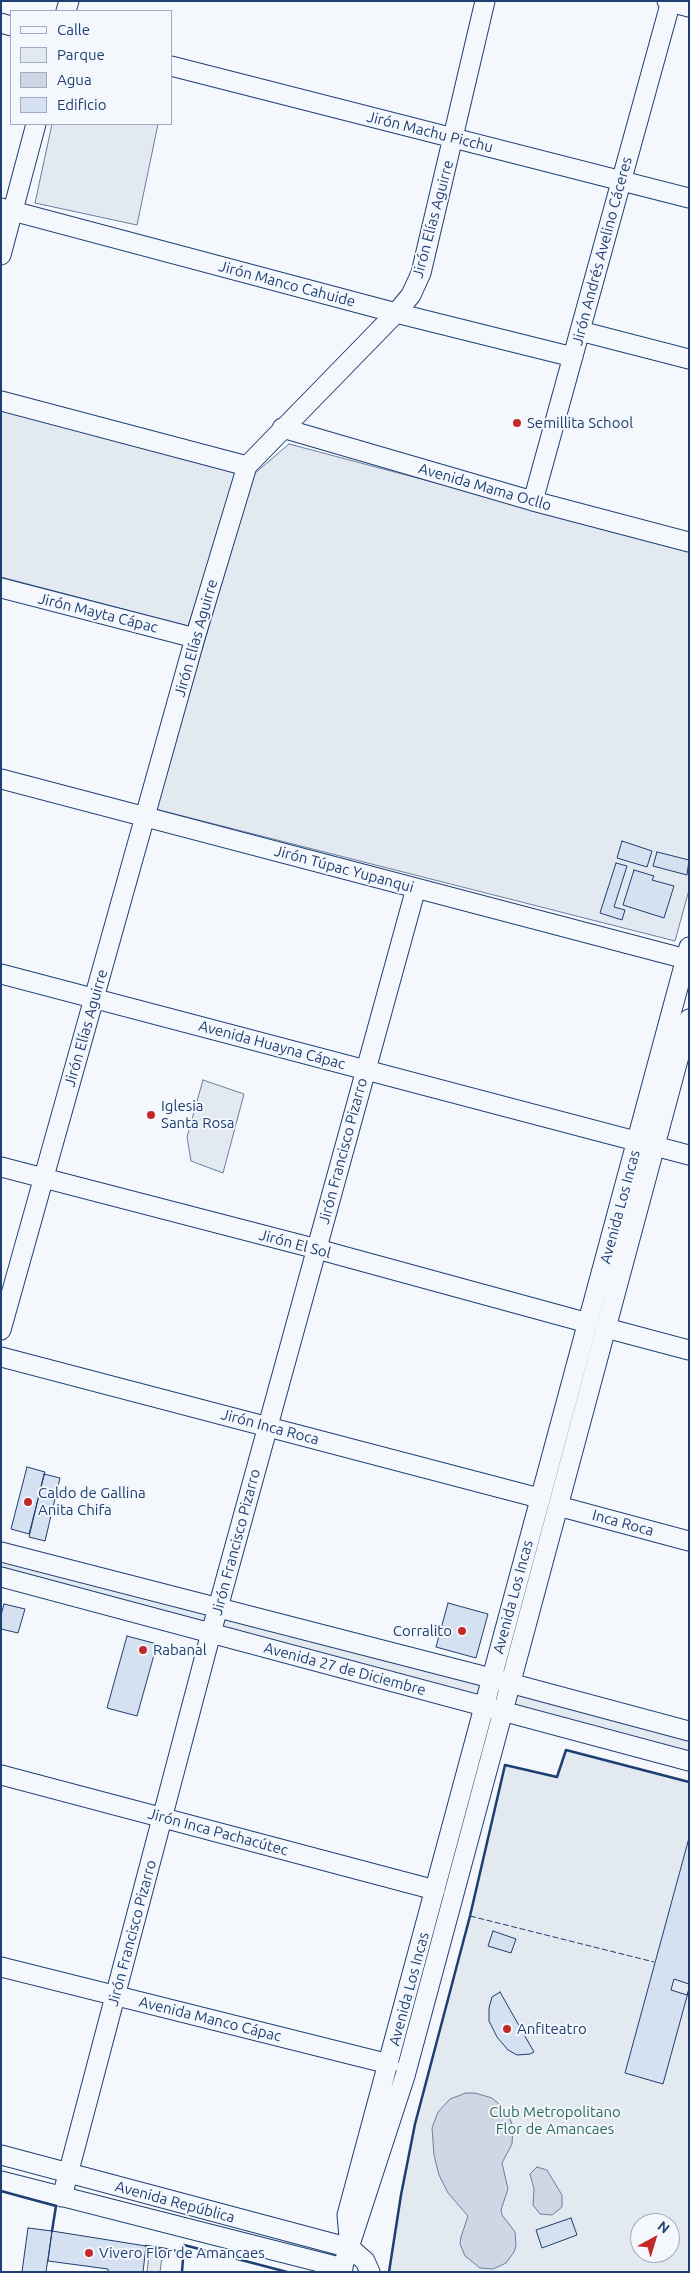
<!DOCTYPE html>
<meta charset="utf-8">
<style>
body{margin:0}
#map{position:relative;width:690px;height:2273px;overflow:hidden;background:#f4f7fb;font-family:Ubuntu,sans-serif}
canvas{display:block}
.frame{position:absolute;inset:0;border:2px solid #1d3f73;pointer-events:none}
.legend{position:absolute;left:10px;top:10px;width:162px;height:115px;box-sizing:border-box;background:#f4f7fb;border:1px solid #9eadc5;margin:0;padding:6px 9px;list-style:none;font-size:15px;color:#1d3f73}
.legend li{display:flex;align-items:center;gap:10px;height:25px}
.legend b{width:25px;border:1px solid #9eadc5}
.north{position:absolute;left:630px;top:2213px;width:50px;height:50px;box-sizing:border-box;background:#f4f7fb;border:1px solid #9eadc5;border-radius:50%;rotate:39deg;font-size:14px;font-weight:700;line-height:20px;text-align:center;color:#1d3f73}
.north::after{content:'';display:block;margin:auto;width:18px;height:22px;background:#c62828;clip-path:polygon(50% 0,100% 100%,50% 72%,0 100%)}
</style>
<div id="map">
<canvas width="690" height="2273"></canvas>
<div class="frame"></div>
<ul class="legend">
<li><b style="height:6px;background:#f4f7fb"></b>Calle</li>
<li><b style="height:14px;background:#e3e9f0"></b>Parque</li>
<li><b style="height:14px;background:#cfd7e4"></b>Agua</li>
<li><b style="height:14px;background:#d5e0f0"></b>Edificio</li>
</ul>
<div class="north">N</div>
</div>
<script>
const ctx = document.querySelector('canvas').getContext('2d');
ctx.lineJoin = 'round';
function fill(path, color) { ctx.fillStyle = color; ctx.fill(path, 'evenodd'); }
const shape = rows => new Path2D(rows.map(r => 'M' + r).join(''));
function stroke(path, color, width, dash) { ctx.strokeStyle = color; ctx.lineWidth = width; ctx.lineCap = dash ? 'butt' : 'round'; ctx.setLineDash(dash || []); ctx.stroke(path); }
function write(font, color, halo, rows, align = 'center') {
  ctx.font = font + ' Ubuntu,sans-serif'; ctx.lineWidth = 4; ctx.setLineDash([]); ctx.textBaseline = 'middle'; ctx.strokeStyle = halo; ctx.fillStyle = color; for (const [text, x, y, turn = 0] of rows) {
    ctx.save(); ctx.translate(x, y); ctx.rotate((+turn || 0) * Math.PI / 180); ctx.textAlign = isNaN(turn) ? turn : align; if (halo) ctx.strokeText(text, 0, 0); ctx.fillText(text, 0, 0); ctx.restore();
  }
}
const green = shape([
 [52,124,158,124,137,225,35,203,52,124],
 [1,409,238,473,188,626,1,577,1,409],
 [289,444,689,550,689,890,675,941,155,809,254,474,289,444],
 [203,1080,244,1094,223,1173,191,1161,187,1137,203,1080],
 [1,1558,213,1614,210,1626,1,1572,1,1558],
 [222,1616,484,1686,481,1699,218,1629,222,1616],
 [515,1690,689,1737,689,1754,511,1707,515,1690],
 [566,1750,689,1782,689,2272,389,2272,401,2195,415,2124,470,1916,505,1765,557,1777,566,1750],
 [640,2223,670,2223,670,2253,640,2253,640,2223],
 [150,2247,163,2249,160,2272,147,2272,150,2247]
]);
fill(green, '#e3e9f0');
stroke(green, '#687fa3', 1);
const water = shape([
 [466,2093,475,2093,492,2098,506,2110,513,2126,512,2144,502,2163,508,2189,501,2210,502,2215,515,2232,516,2246,514,2252,506,2263,493,2269,480,2268,465,2256,460,2244,461,2237,468,2216,448,2193,439,2175,434,2155,432,2128,438,2112,450,2099,466,2093],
 [537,2167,547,2170,562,2195,562,2207,552,2215,540,2214,533,2205,534,2189,530,2174,537,2167]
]);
fill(water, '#cfd7e4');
stroke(water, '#687fa3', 1);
const building = shape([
 [622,841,652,851,647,867,617,858,622,841],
 [657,852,689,860,687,875,653,866,657,852],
 [616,863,627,866,614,907,625,910,622,920,600,913,616,863],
 [634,870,654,876,652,880,674,886,664,918,623,905,634,870],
 [27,1467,45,1472,29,1534,11,1529,27,1467],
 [44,1474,60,1478,45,1541,29,1537,44,1474],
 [448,1603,488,1614,476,1658,436,1647,448,1603],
 [4,1604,25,1609,18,1633,1,1629,1,1615,4,1604],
 [127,1636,157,1644,137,1716,107,1708,127,1636],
 [689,1838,689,1984,674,1979,671,1990,687,1995,689,1989,663,2084,625,2073,689,1838],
 [493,1931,516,1939,511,1953,488,1946,493,1931],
 [500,1992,534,2052,530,2054,517,2055,508,2050,497,2037,489,2021,489,2008,492,1997,500,1992],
 [571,2218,577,2235,542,2248,536,2230,571,2218],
 [28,2228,52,2231,46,2272,22,2272,28,2228],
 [52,2231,146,2246,143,2272,108,2272,108,2269,48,2261,52,2231]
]);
fill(building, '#d5e0f0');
stroke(building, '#1d3f73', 1);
const minor = shape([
 [667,1,689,7],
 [66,11,69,1],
 [1,23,11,26],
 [171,66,689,198],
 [1,208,396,313,573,357],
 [1,255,36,124],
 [580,331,689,359],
 [1,401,247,466],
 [282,428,533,501,689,542],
 [533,501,671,1],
 [1,588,195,638],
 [1,779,686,959],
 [1,974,689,1155],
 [1,1167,317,1249,588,1323],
 [606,1328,689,1350],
 [1,1330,195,638,247,466,396,313,411,295,421,273,485,1],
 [1,1357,539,1498],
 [558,1506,689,1541],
 [1,1552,491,1678,689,1731],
 [1,1577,689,1761],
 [1,1775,435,1890],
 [1,1967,389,2064],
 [1,2155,350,2248,365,2261,370,2272],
 [1,2181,343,2268],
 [62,2197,211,1633,416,888],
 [350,2248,347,2215,689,947],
 [341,2272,405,2076,689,1019]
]);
stroke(minor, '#1d3f73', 21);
stroke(minor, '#f4f7fb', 19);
stroke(shape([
 [470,1916,654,1962]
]), '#1d3f73', 1, [6, 2.5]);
stroke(shape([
 [1,2191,56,2206,52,2231],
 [146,2246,184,2252],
 [182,2272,184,2245,287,2272],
 [389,2272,401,2195,415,2124,470,1916,505,1765,557,1777,566,1750,689,1782]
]), '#1d3f73', 2.5);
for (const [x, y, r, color] of [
 [517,423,5,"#c62828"],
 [151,1115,5,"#c62828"],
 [28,1502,5,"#c62828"],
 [462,1631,5,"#c62828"],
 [143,1650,5,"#c62828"],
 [507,2029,5,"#c62828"],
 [89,2253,5,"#c62828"]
]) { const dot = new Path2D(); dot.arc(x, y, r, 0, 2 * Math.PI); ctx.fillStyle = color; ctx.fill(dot); stroke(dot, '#f4f7fb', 2); }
write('15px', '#1d3f73', '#f4f7fb', [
 ["Jirón Machu Picchu",430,132,14],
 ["Jirón Elías Aguirre",433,219,-75],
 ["Jirón Andrés Avelino Cáceres",602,251,-75],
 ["Jirón Manco Cahuide",287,284,15],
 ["Avenida Mama Ocllo",485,487,16],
 ["Jirón Mayta Cápac",98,613,14],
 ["Jirón Elías Aguirre",196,638,-74],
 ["Jirón Túpac Yupanqui",344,869,15],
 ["Jirón Elías Aguirre",86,1028,-74],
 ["Avenida Huayna Cápac",272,1045,15],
 ["Jirón Francisco Pizarro",343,1151,-75],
 ["Avenida Los Incas",620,1207,-75],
 ["Jirón El Sol",295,1244,15],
 ["Jirón Inca Roca",270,1427,15],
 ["Inca Roca",623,1523,15],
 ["Jirón Francisco Pizarro",236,1542,-75],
 ["Avenida Los Incas",513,1597,-75],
 ["Avenida 27 de Diciembre",345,1669,15],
 ["Jirón Inca Pachacútec",218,1832,15],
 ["Jirón Francisco Pizarro",132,1933,-75],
 ["Avenida Los Incas",409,1989,-75],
 ["Avenida Manco Cápac",210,2019,14],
 ["Avenida República",175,2202,15]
]);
write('15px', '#1d3f73', '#f4f7fb', [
 ["Semillita School",527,423],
 ["Iglesia",161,1106],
 ["Santa Rosa",161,1123],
 ["Caldo de Gallina",38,1493],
 ["Anita Chifa",38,1510],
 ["Corralito",452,1631,"right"],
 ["Rabanal",153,1650],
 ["Anfiteatro",517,2029],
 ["Vivero Flor de Amancaes",99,2253]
], 'left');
write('15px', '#2c6c60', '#f4f7fb', [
 ["Club Metropolitano",555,2112],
 ["Flor de Amancaes",555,2129]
]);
</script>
